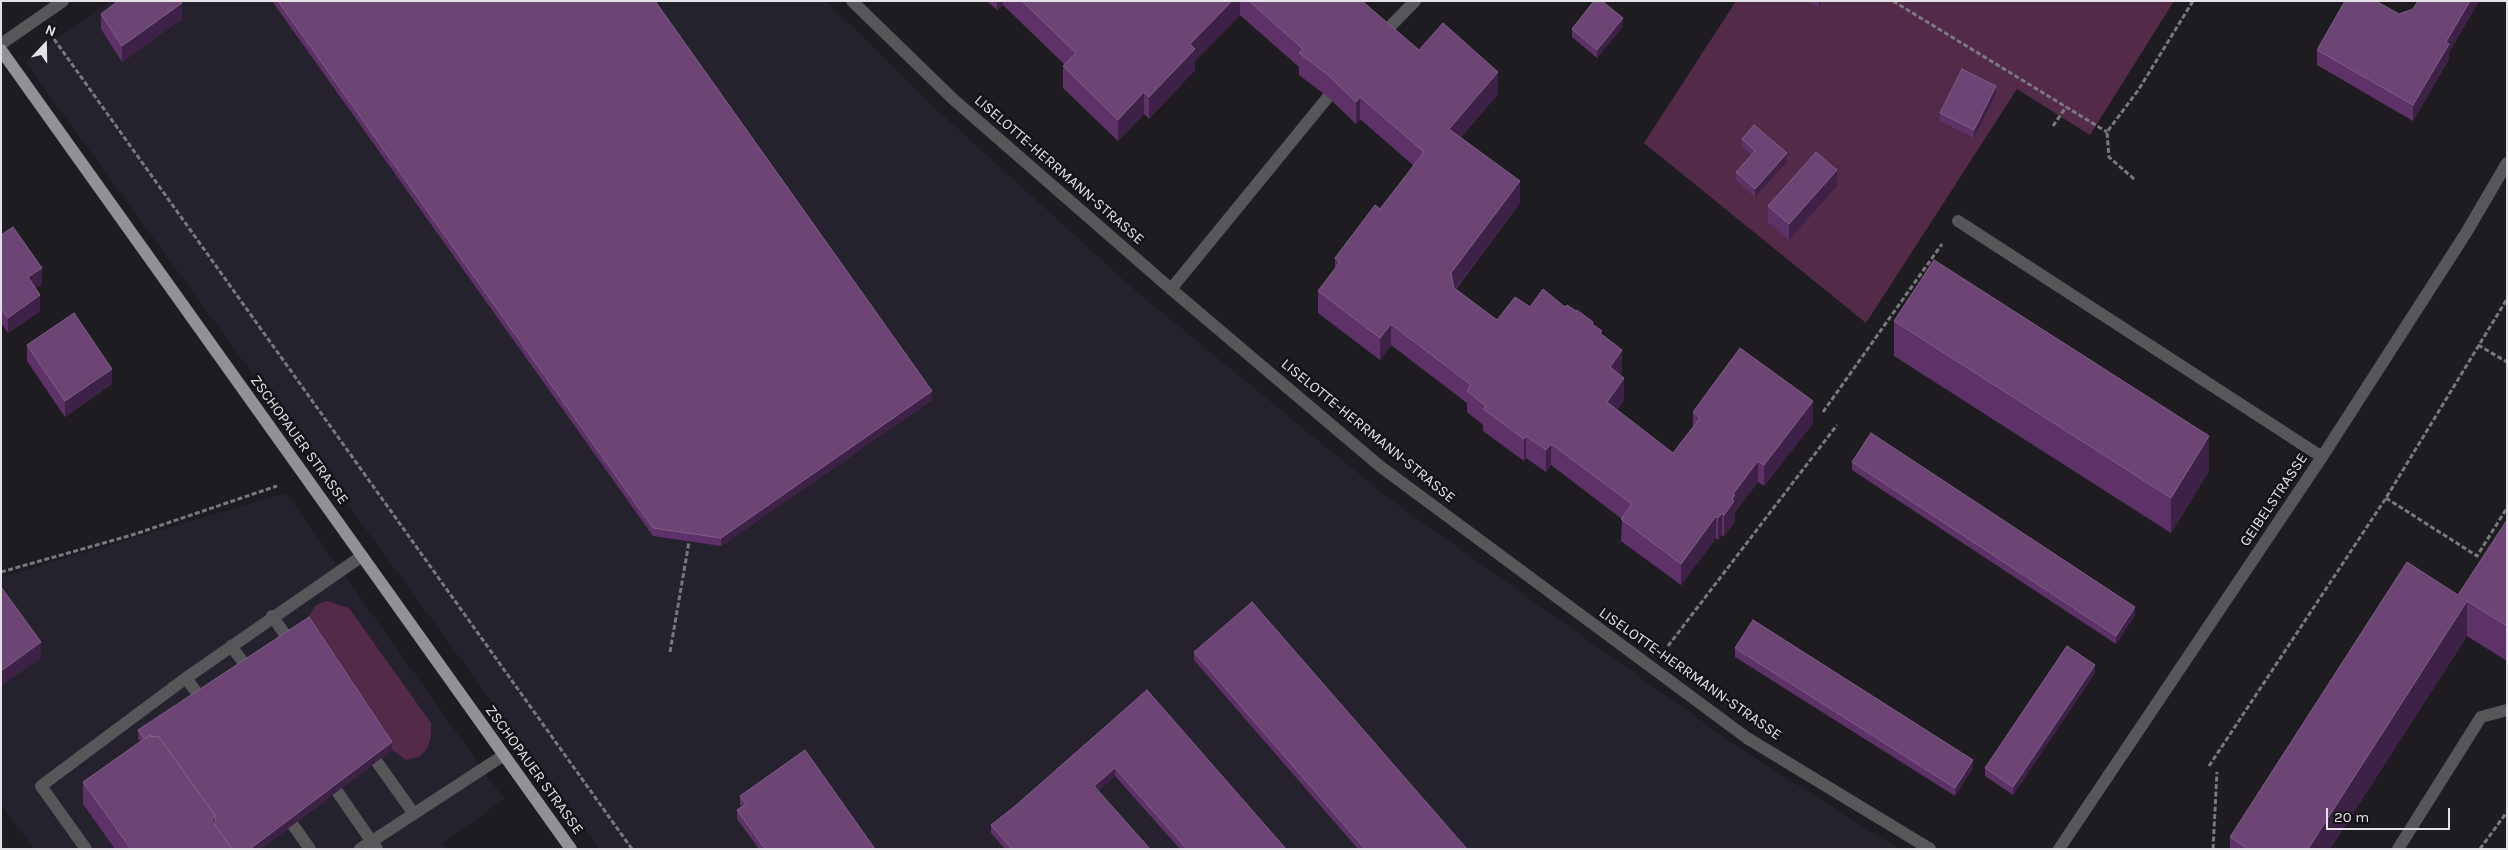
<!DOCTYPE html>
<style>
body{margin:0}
#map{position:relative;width:2508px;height:850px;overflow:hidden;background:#1e1c21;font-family:Karla,sans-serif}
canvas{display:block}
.frame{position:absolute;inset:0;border:2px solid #e4e2e6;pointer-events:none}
.north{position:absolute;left:20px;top:20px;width:50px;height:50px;-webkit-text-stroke:4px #151318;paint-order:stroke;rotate:21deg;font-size:14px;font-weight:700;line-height:20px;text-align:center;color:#e4e2e6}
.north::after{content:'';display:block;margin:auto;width:18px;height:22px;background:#e4e2e6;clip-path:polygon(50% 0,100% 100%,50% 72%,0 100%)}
.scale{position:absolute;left:2326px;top:808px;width:124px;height:22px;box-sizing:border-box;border:2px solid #e4e2e6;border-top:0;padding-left:6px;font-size:15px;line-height:18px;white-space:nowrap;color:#e4e2e6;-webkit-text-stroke:4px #151318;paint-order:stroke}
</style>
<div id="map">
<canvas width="2508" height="850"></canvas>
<div class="frame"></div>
<div class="north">N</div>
<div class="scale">20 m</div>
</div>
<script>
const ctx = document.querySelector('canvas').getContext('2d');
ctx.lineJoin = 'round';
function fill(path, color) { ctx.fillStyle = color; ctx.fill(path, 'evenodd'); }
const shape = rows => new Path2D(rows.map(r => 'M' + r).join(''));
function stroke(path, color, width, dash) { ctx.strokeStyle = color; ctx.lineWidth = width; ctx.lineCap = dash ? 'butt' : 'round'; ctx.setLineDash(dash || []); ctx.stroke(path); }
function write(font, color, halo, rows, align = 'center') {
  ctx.font = font + ' Karla,sans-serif'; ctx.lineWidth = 5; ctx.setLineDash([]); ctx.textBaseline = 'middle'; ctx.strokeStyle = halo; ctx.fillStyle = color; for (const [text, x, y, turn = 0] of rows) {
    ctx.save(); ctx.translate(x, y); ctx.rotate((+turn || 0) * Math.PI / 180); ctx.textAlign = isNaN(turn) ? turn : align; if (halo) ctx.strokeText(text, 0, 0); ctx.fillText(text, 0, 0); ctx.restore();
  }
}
fill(shape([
 [110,1,826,1,935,108,1136,291,1387,497,1741,749,1899,849,599,849,25,62],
 [286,493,504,799,442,844,446,849,34,849,1,804,1,577]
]), '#25212d');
fill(shape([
 [1736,1,2174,1,2090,135,2017,89,1866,323,1644,143],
 [327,601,349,608,431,723,431,737,427,749,419,757,406,760,392,750,309,626,310,615,316,605]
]), '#532a47');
stroke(shape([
 [1893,1,2107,132],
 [54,39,632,849],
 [2053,126,2066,107],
 [2134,179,2109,157,2107,132,2139,89,2193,1],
 [2478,345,2507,362],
 [1823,412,1942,244],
 [2386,498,2477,556,2507,508],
 [1,572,132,535,277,486],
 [1668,646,1837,425],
 [670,652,689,542],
 [2209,766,2386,498,2507,299],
 [2213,849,2217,772],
 [2480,849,2507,812]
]), '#7a787c', 3, [5, 2.5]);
stroke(shape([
 [1380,37,1415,1],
 [1,44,63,1],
 [1958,221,2322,457],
 [1171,289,1328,97],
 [272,616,294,647],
 [231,646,252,674],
 [186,678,205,704],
 [367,748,414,814],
 [327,777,377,849],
 [283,811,310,849],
 [86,849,41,786,186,678,362,556],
 [360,849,504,755],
 [2398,849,2481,717,2507,710]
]), '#57575a', 12);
stroke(shape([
 [852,1,953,99,1171,289,1381,467,1747,738,1930,849],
 [2059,849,2322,457,2466,233,2507,163]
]), '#57575a', 12);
stroke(shape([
 [1,50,571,849]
]), '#919298', 12);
fill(shape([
 [272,1,655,1,932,400,721,546,653,536],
 [987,1,1362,1,1419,50,1498,94,1461,137,1520,203,1456,289,1497,320,1530,307,1565,307,1593,325,1602,334,1622,372,1620,375,1624,400,1617,410,1673,453,1693,427,1693,412,1813,423,1764,486,1758,482,1735,512,1734,523,1724,536,1722,535,1718,540,1716,538,1681,585,1621,541,1622,519,1551,465,1546,472,1526,458,1524,461,1483,431,1483,425,1467,412,1467,403,1391,345,1380,360,1318,313,1318,291,1335,269,1335,258,1380,209,1414,166,1360,119,1356,124,1328,97,1299,75,1299,67,1240,15,1195,61,1195,70,1149,119,1144,114,1118,141,1063,88,1063,66,1064,64,1003,5,997,10],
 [1809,1,1822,1,1819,7],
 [2418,1,2479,1,2449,52,2449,59,2413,121,2317,65,2317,50,2413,9],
 [101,14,182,19,122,62,101,29],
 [1623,26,1597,58,1572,37,1572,29],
 [1996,94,1974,138,1940,121,1940,113],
 [1742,139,1787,162,1755,197,1736,180,1736,172,1751,155,1742,147],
 [1837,186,1789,240,1768,222,1768,206],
 [1,235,42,284,35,288,40,311,8,333,1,323],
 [1894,321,2209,471,2171,533,1894,356],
 [27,345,112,384,65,417,27,361],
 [1852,462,2135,615,2116,644,1852,470],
 [2507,520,2507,661,2467,636,2330,849,2230,849,2230,837,2458,595],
 [1735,648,1973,768,1955,796,1735,657],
 [1194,652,1467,849,1358,849,1194,660],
 [2095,673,2013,795,1985,776,1985,768],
 [1147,690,1286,849,1180,849,1115,776,1098,791,1150,849,1005,849,991,833,991,825,1014,807],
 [138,730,392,750,261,849,115,849,83,804,83,782,140,741,138,739],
 [740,796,875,849,759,849,737,819,737,810,742,807,740,804]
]), '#5e3268');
fill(shape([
 [997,1,1003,1,1003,5,997,10],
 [1232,1,1240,1,1240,15,1195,61,1195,70,1149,119,1149,97,1190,44],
 [1819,1,1822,1,1819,7],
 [2470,1,2479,1,2449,52,2449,59,2413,121,2413,105,2446,42],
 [182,3,182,19,122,62,122,46],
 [1623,18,1623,26,1597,58,1597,50],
 [1498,72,1498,94,1449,150,1449,129],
 [1996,86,1996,94,1974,138,1974,130],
 [1144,92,1144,114,1118,141,1118,120],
 [1360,97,1360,119,1356,124,1356,102],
 [1787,153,1787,162,1755,197,1755,189],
 [1837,170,1837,186,1789,240,1789,224],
 [1520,181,1520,203,1451,294,1451,273],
 [42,268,42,284,28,293,28,277],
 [40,295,40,311,8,333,8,318],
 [1391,324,1391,345,1380,360,1380,338],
 [1622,350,1622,372,1610,389,1610,367],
 [112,369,112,384,65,417,65,401],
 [1624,378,1624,400,1607,424,1607,402],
 [932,391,932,400,721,546,721,538],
 [1813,401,1813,423,1764,486,1764,465],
 [1526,436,1526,458,1524,461,1524,439],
 [2209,436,2209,471,2171,533,2171,498],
 [1551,444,1551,465,1546,472,1546,450],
 [1758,461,1758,482,1735,512,1734,523,1724,536,1724,515,1733,494],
 [1722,513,1722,535,1718,540,1718,518],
 [1716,516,1716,538,1681,585,1681,564],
 [2467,601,2467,636,2330,849,2308,849],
 [2135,607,2135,615,2116,644,2116,636],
 [41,642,41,658,1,686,1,671],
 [2095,665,2095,673,2013,795,2013,787],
 [392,742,392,750,261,849,250,849],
 [1973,760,1973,768,1955,796,1955,788],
 [1115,768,1115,776,1094,794,1094,786],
 [215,815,215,836,212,821]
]), '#3e2146');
const building = shape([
 [118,1,181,1,182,3,122,46,101,14,118,1],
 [278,1,655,1,932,391,721,538,653,528,278,1],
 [1022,1,1232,1,1190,44,1195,49,1149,97,1144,92,1118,120,1063,66,1076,53,1022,1],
 [1249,1,1362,1,1419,50,1443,23,1498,72,1449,129,1520,181,1451,273,1454,288,1497,320,1515,297,1530,307,1543,289,1565,307,1567,305,1576,311,1577,310,1593,322,1592,324,1602,331,1600,333,1622,350,1610,367,1624,378,1607,402,1673,453,1700,418,1693,412,1740,348,1813,401,1764,465,1758,461,1733,494,1735,495,1732,499,1734,501,1724,515,1722,513,1718,518,1716,516,1681,564,1621,519,1632,504,1551,444,1546,450,1526,436,1524,439,1483,409,1486,406,1467,391,1471,385,1391,324,1380,338,1318,291,1340,262,1335,258,1375,205,1380,209,1424,152,1360,97,1356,102,1328,75,1299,53,1303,49,1249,1],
 [1594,1,1602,1,1623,18,1597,50,1572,29,1594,1],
 [2345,1,2376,1,2399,14,2413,9,2418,1,2470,1,2446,42,2449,44,2413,105,2317,50,2345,1],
 [1962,69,1996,86,1974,130,1940,113,1962,69],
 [1754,125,1787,153,1755,189,1736,172,1755,151,1742,139,1754,125],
 [1816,152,1837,170,1789,224,1768,206,1816,152],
 [13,227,42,268,28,277,40,295,8,318,1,308,1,235,13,227],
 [1934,260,2209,436,2171,498,1894,321,1934,260],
 [74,313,112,369,65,401,27,345,74,313],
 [1871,433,2135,607,2116,636,1852,462,1871,433],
 [2507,520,2507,626,2467,601,2308,849,2248,849,2230,837,2407,562,2458,595,2507,520],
 [1,587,41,642,1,671,1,587],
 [1252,602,1467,849,1365,849,1194,652,1252,602],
 [309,617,392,742,250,849,232,849,215,825,215,815,158,736,151,737,150,735,144,739,138,730,309,617],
 [1753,620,1973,760,1955,788,1735,648,1753,620],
 [2067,646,2095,665,2013,787,1985,768,2067,646],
 [1147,690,1286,849,1187,849,1115,768,1094,786,1150,849,1012,849,991,825,1014,807,1147,690],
 [150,735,151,737,158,736,215,815,212,821,232,849,131,849,83,782,150,735],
 [805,750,875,849,765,849,737,810,746,804,740,796,805,750]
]);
fill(building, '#6c4575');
stroke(building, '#7f5e87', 1);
write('15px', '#e4e2e6', '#151318', [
 ["LISELOTTE-HERRMANN-STRASSE",1059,170,41],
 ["LISELOTTE-HERRMANN-STRASSE",1368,431,39],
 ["ZSCHOPAUER STRASSE",299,440,54],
 ["GEIBELSTRASSE",2274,500,-56],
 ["LISELOTTE-HERRMANN-STRASSE",1690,674,35],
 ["ZSCHOPAUER STRASSE",534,770,54]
]);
</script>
